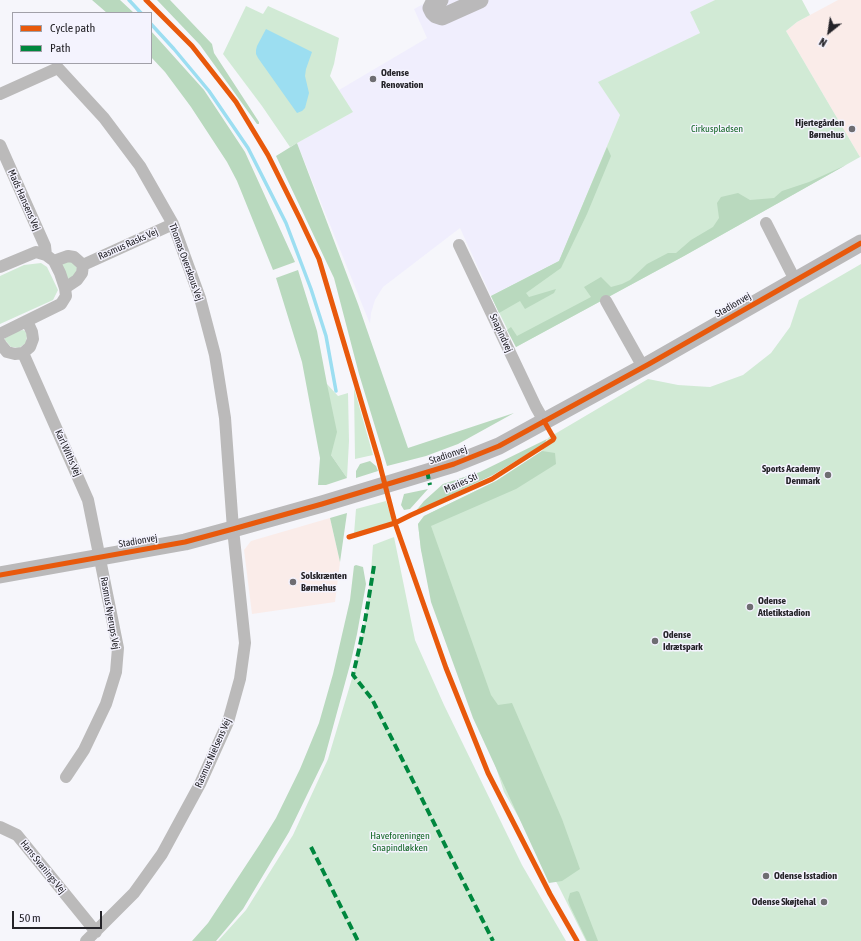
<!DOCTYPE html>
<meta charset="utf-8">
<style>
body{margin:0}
#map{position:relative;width:861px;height:941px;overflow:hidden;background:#f6f6fb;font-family:"Asap Condensed",sans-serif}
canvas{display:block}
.legend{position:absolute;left:12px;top:12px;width:140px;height:52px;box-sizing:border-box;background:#f4f3fe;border:1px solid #a1a0a8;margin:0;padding:5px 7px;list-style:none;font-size:12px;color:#242328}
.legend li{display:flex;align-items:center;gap:8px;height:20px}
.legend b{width:20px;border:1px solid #a1a0a8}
.north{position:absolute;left:809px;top:12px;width:40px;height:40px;-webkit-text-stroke:3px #f4f3fe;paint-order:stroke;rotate:210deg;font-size:11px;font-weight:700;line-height:16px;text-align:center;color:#242328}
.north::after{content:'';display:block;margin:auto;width:14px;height:18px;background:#242328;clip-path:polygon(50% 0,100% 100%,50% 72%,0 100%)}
.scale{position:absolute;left:12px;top:911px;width:90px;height:18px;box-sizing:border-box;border:2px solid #242328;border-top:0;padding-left:5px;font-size:12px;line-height:14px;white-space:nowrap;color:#242328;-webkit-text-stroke:3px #f4f3fe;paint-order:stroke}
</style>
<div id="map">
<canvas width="861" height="941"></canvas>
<ul class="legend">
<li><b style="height:5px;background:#e8590c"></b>Cycle path</li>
<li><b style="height:5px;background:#00873e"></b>Path</li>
</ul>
<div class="north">N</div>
<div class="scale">50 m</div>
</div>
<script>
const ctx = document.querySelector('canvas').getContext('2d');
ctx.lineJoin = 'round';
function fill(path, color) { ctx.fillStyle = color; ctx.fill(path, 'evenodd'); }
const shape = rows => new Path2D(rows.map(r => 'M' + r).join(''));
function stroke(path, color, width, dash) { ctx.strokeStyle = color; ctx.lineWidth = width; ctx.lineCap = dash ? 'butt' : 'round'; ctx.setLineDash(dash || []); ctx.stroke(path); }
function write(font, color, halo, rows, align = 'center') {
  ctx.font = font + ' "Asap Condensed",sans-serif'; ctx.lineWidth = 3; ctx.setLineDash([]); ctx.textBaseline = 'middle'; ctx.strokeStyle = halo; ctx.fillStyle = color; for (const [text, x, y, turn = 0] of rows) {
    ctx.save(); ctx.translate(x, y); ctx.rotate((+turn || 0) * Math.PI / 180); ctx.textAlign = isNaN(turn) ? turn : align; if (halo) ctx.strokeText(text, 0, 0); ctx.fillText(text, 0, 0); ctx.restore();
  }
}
fill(shape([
 [431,0,715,0,690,12,700,33,599,82,620,115,559,261,491,296,460,228,383,287,375,300,371,313,370,324,297,143,353,112,339,90,427,38,414,9]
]), '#f0eefd');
fill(shape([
 [838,0,861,0,861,157,860,157,786,31,797,22],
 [330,518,340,562,335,602,252,614,244,550,251,541]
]), '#faece9');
fill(shape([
 [715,0,802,0,810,15,797,22,786,31,860,157,684,256,516,347,491,296,559,261,620,115,598,82,700,33,690,12],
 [246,6,263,14,268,6,339,38,334,64,330,76,353,112,290,147,262,106,223,54],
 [65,262,72,262,77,267,76,274,69,279,67,278,61,265],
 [41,263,47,267,58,290,53,300,0,324,0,276,24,265],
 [861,264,861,941,586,941,558,885,504,792,477,709,421,550,418,524,424,516,496,481,542,451,548,438,648,379,678,385,710,387,743,375,771,353,790,327,799,300],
 [23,330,25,331,27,335,26,343,19,348,11,347,5,340,5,338,18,331],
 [327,384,338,396,348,393,349,441,347,478,331,455],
 [354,388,373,455,355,459],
 [386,501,393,522,354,534,356,509],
 [394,537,415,640,444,705,522,865,566,941,218,941,246,910,293,835,328,759,353,675,360,645,365,621,370,584,373,545]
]), '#d1ead5');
fill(shape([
 [92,0,120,0,134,13,107,13],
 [157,0,170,0,212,44,214,53,259,122,259,124,257,124,200,45],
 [151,31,204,90,245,152,295,262,273,270,237,181,227,162,191,107,165,72,151,57],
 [297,143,358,304,408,448,514,413,458,444,426,456,387,466,359,374,334,278,276,156],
 [607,147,611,156,587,214,561,268,526,293,529,297,556,289,554,293,525,309,520,301,499,313,491,296,559,261],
 [846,165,684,256,516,347,507,330,511,327,517,336,591,297,584,287,601,277,611,287,622,284,630,280,647,264,668,253,676,253,691,240,713,227,719,218,717,203,721,197,738,193,750,200,774,198,782,191,809,182],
 [298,270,317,331,327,384,337,432,331,455,347,478,326,485,318,485,320,458,302,362,276,278],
 [547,439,545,443,493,475,415,512,424,501,443,484,480,472],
 [542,451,555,453,556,464,516,489,431,526,491,695,498,705,512,703,562,819,580,869,562,881,549,883,473,718,431,602,421,550,418,524,424,516,496,481],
 [370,461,376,466,378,471,356,478,356,471,360,464],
 [428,489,410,509,404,510,401,505,404,494],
 [347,513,340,562,330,518],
 [356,565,363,567,366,584,357,634,351,661,324,760,289,832,243,909,216,941,192,941,208,923,260,844,276,818,300,769,319,723,333,674,350,600,354,566],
 [577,891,579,892,598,941,587,941,570,906,568,900,570,893]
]), '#b9d9be');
fill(shape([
 [266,29,312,52,306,69,305,76,309,93,305,108,302,111,297,113,258,58,256,54,256,50,257,46]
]), '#9cdef1');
stroke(shape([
 [129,0,141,13],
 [151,24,174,49,209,91,248,148,286,223,311,289,326,336,336,391]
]), '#9cdef1', 3.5);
stroke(shape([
 [0,94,58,68,104,118,140,166,173,224,200,298,215,355,225,418,233,529,245,643,240,679,228,722,200,784,162,854,134,893,86,941],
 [0,145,45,246,46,255],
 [766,223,795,280],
 [459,245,536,407,544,421],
 [54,261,68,256,74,257,83,265,82,273,77,280,65,288],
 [83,265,173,224],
 [0,267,36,252,46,255,54,261,60,273,65,288,66,296,61,304,0,334],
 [606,301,643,367],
 [0,343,1,345,7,352,15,354,23,353,30,347,33,339,32,332,27,321],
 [23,353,88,500,118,648,116,672,106,704,84,750,66,777],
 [0,827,17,835,96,932]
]), '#bbbaba', 12);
stroke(shape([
 [440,0,433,4,431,8,433,12,436,15,442,17,480,0],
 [0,575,185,542,233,529,322,504,454,464,499,446,649,364,861,243]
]), '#bab9ba', 17);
stroke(shape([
 [427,471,430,485],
 [374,566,365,621,360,645,353,675,372,699,493,941],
 [311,847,358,941]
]), '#00873e', 4, [8, 4]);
stroke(shape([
 [146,0,192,46,236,102,268,155,300,219,319,259,378,458,395,523,446,668,488,773,550,894,577,941],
 [349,537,395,523,411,515,492,479,553,440,554,438,552,435,544,421],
 [0,575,185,542,233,529,322,504,454,464,499,446,649,364,861,243]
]), '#e8590c', 5);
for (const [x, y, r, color] of [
 [373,79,4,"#6e6d72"],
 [852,129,4,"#6e6d72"],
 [828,475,4,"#6e6d72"],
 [293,582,4,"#6e6d72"],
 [750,607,4,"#6e6d72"],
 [655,641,4,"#6e6d72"],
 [766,876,4,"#6e6d72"],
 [824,902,4,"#6e6d72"]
]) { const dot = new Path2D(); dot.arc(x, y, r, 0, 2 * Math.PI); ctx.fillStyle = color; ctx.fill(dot); stroke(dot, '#f4f3fe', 1.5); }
write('bold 10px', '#242328', '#f4f3fe', [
 ["Odense",381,73],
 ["Renovation",381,85],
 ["Hjertegården",844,123,"right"],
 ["Børnehus",844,135,"right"],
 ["Sports Academy",820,469,"right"],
 ["Denmark",820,481,"right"],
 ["Solskrænten",301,576],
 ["Børnehus",301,588],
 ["Odense",758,601],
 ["Atletikstadion",758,613],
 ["Odense",663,635],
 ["Idrætspark",663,647],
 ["Odense Isstadion",774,876],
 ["Odense Skøjtehal",816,902,"right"]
], 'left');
write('10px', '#146827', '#f4f3fe', [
 ["Cirkuspladsen",717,129],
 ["Haveforeningen",400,836],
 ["Snapindløkken",400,848]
]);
write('10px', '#242328', '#f4f3fe', [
 ["Mads Hansens Vej",24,200,66],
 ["Rasmus Rasks Vej",128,244,-24],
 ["Thomas Overskous Vej",186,262,70],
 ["Stadionvej",733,305,-30],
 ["Snapindvej",501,333,65],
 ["Karl Withs Vej",68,453,66],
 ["Stadionvej",448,455,-19],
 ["Maries Sti",461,483,-24],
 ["Stadionvej",138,541,-10],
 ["Rasmus Nyerups Vej",110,613,80],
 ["Rasmus Nielsens Vej",213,753,-66],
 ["Hans Svanings Vej",43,867,51]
]);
</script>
